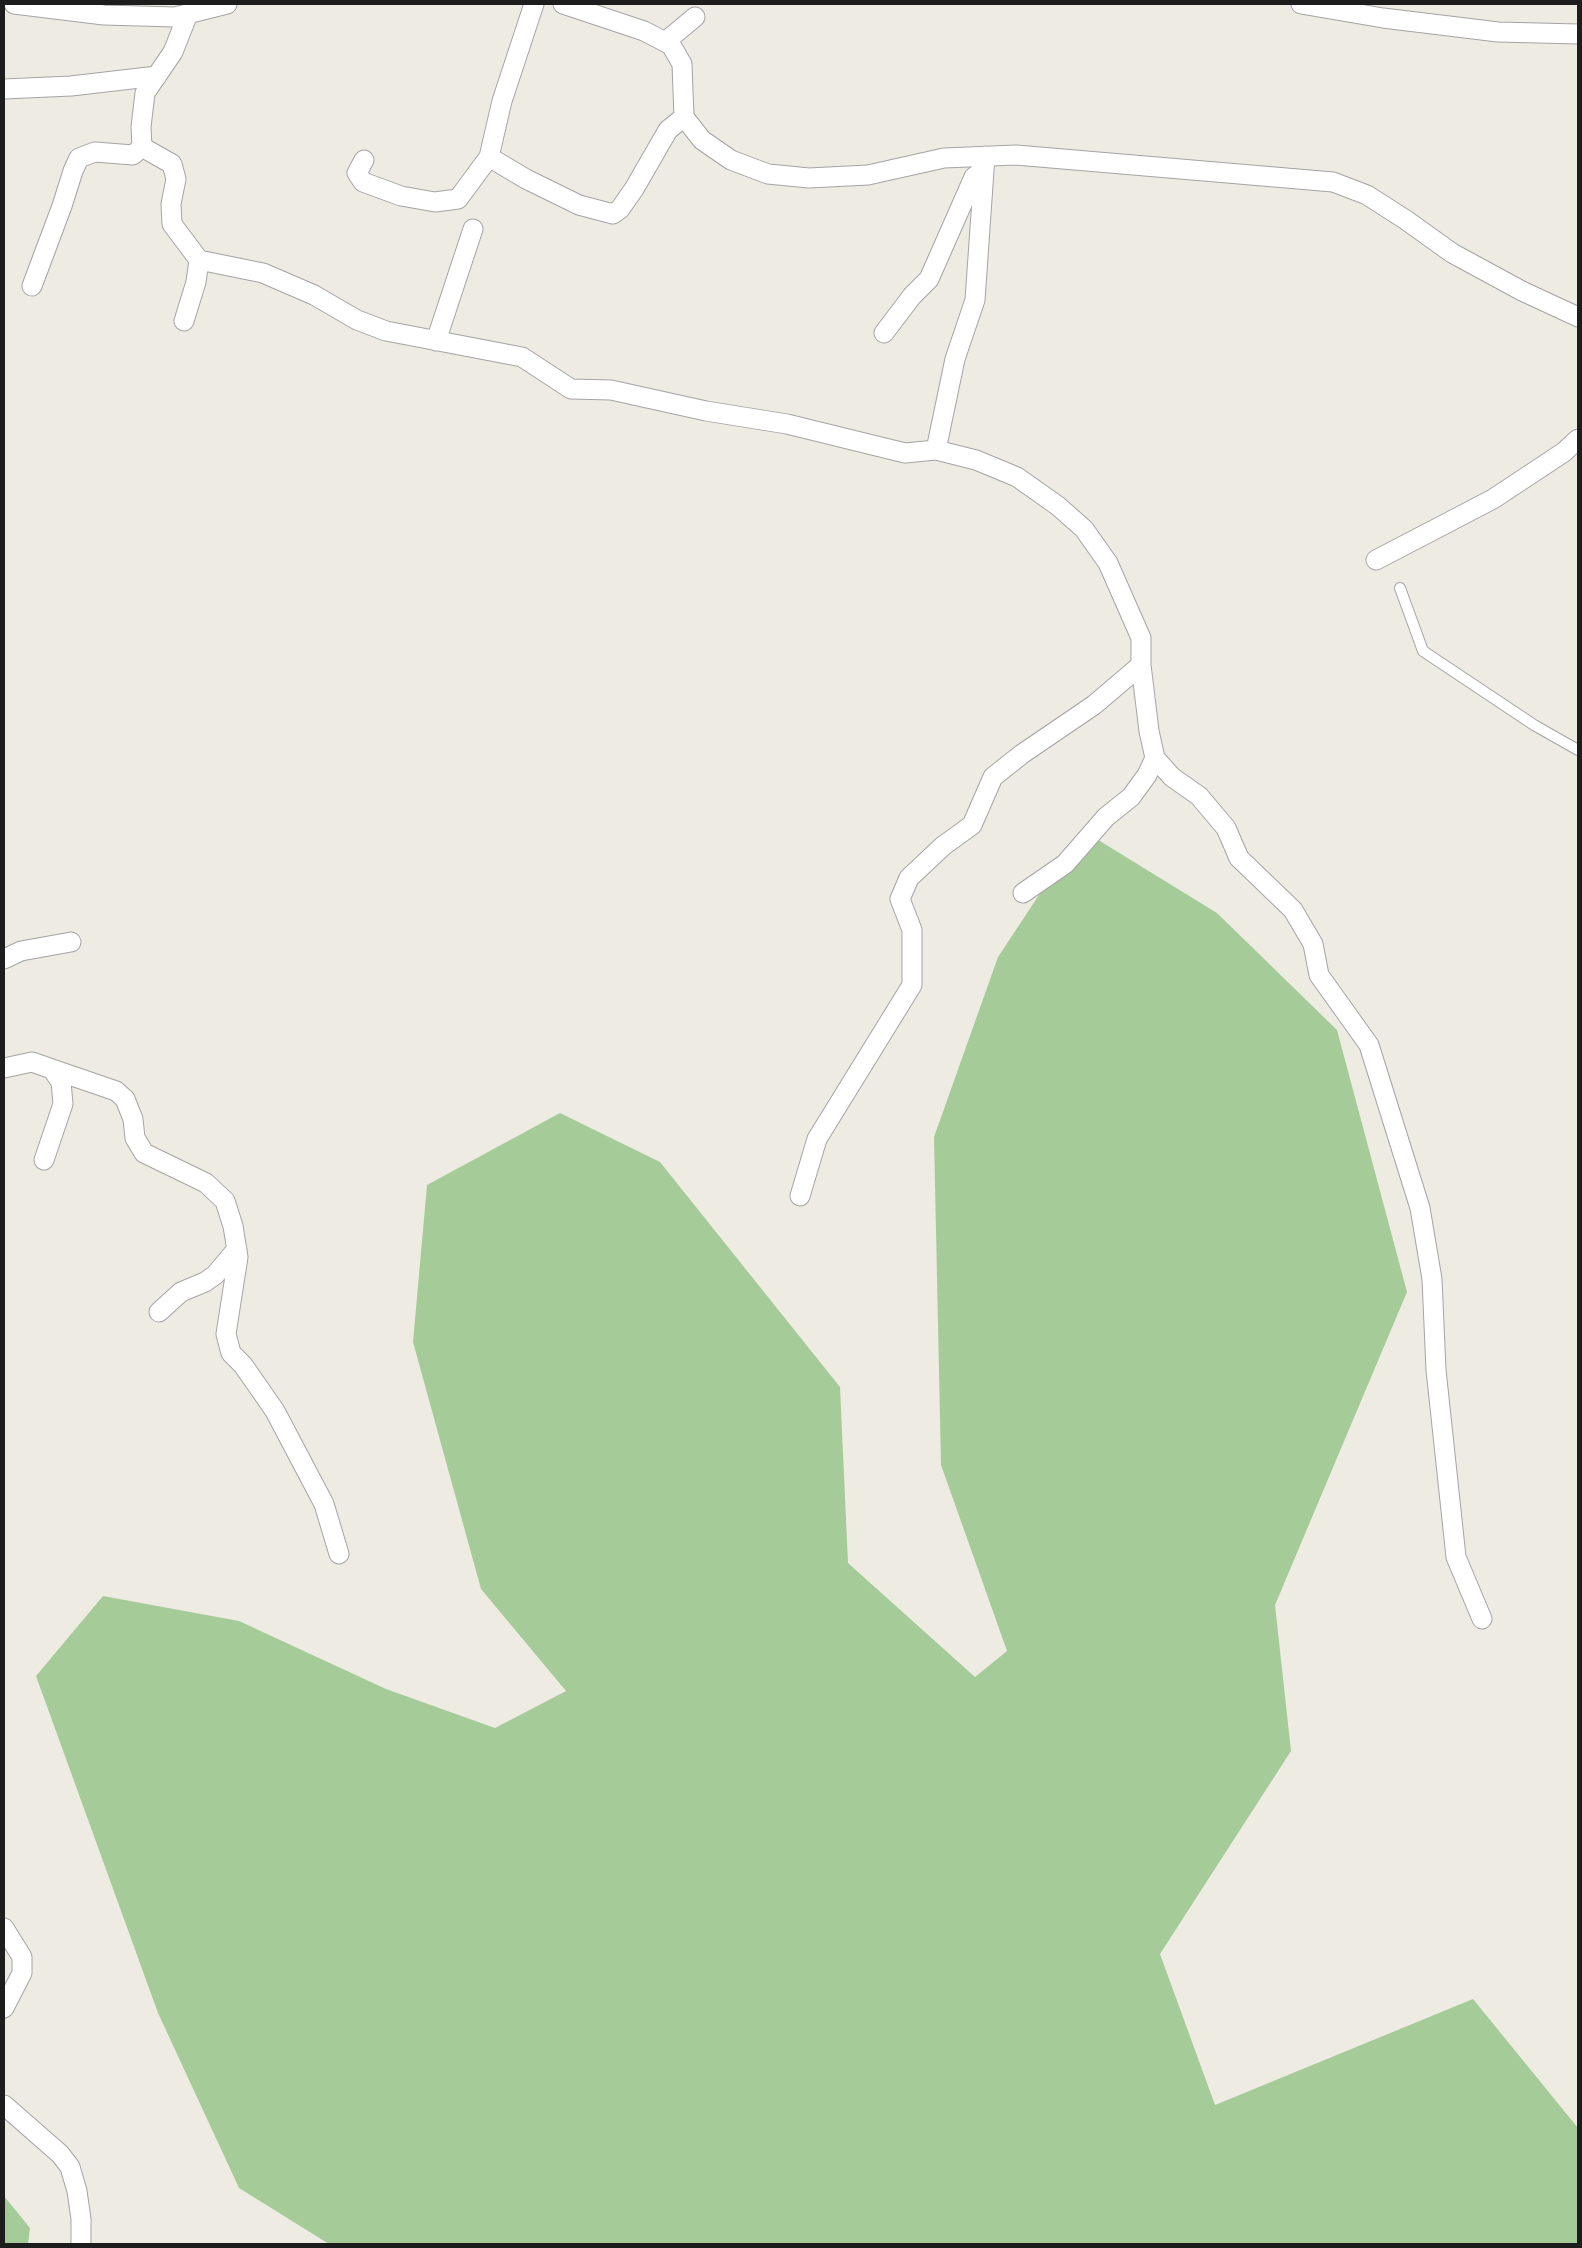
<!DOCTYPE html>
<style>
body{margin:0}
#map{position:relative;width:1582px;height:2248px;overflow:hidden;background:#eeebe3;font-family:"Golos Text",sans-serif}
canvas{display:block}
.frame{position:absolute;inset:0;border:5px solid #1d1d1d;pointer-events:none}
</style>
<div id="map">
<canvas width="1582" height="2248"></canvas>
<div class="frame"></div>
</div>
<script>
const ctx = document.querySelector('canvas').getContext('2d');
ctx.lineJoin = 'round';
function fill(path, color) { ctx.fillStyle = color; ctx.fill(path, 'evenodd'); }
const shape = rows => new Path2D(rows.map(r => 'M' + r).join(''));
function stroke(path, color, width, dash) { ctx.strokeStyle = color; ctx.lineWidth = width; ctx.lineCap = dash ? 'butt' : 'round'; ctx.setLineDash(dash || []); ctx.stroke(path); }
fill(shape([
 [1082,830,1217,913,1337,1030,1407,1292,1275,1605,1291,1751,1160,1954,1215,2105,1473,1999,1578,2128,1578,2244,329,2244,239,2188,158,2013,36,1676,103,1596,239,1621,386,1689,495,1728,566,1691,481,1589,413,1342,427,1185,560,1113,660,1162,840,1387,848,1563,975,1677,1007,1651,941,1465,934,1137,998,957],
 [4,2196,30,2228,28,2244,4,2244]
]), '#a5cc98');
const lane = shape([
 [1400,588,1423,651,1534,725,1578,750]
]);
const street = shape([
 [14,4,104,15,175,17,227,4],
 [563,4,644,31,671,45,682,64,684,117,702,140,731,160,768,174,809,178,868,175,944,158,1016,155,1333,182,1367,195,1406,220,1452,253,1522,291,1578,317],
 [1301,4,1383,18,1498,32,1578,34],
 [665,42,695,17],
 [4,89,71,86,157,76],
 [142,147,172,164,176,179,171,204,172,224,199,260,196,282,184,321],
 [489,157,526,179,579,205,613,214,620,209,634,189,668,130,684,117],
 [364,160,357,173,363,182,401,196,435,202,458,199,489,157,502,101,534,4],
 [199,260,263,273,314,295,357,320,386,331,522,357,571,389,611,390,706,411,787,424,905,453,936,450,955,359,975,300,985,156],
 [32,286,62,206,73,171,79,158,95,152,133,155,142,147,141,127,145,93,173,52,188,14],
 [884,333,912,296,929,279,974,177,984,170],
 [436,341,473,229],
 [1376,560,1493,499,1564,452,1578,439],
 [1141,665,1149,731,1155,758,1172,777,1199,796,1226,828,1239,858,1293,910,1313,944,1319,975,1369,1045,1420,1208,1432,1279,1436,1370,1456,1557,1482,1619],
 [1023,893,1065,864,1106,817,1131,797,1147,775,1155,758],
 [4,959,21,951,71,942],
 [4,1068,32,1062,52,1069,61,1082,63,1104,44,1160],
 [52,1069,116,1091,125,1099,133,1119,135,1138,144,1153,206,1183,225,1201,233,1226,238,1257,226,1334,231,1353,243,1365,275,1411,324,1504,339,1554],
 [800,1196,817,1139,912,985,912,930,900,899,909,878,943,846,972,825,993,777,1022,754,1094,705,1141,665,1141,638,1108,563,1084,529,1058,506,1017,477,976,460,936,450],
 [159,1312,181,1292,205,1282,215,1275,237,1249],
 [4,1928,22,1957,22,1973,4,2008],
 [4,2105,60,2154,70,2167,77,2191,81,2219,81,2244]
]);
stroke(lane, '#a4a4a4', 12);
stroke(street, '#a4a4a4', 21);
stroke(lane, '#fff', 10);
stroke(street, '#fff', 19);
</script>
